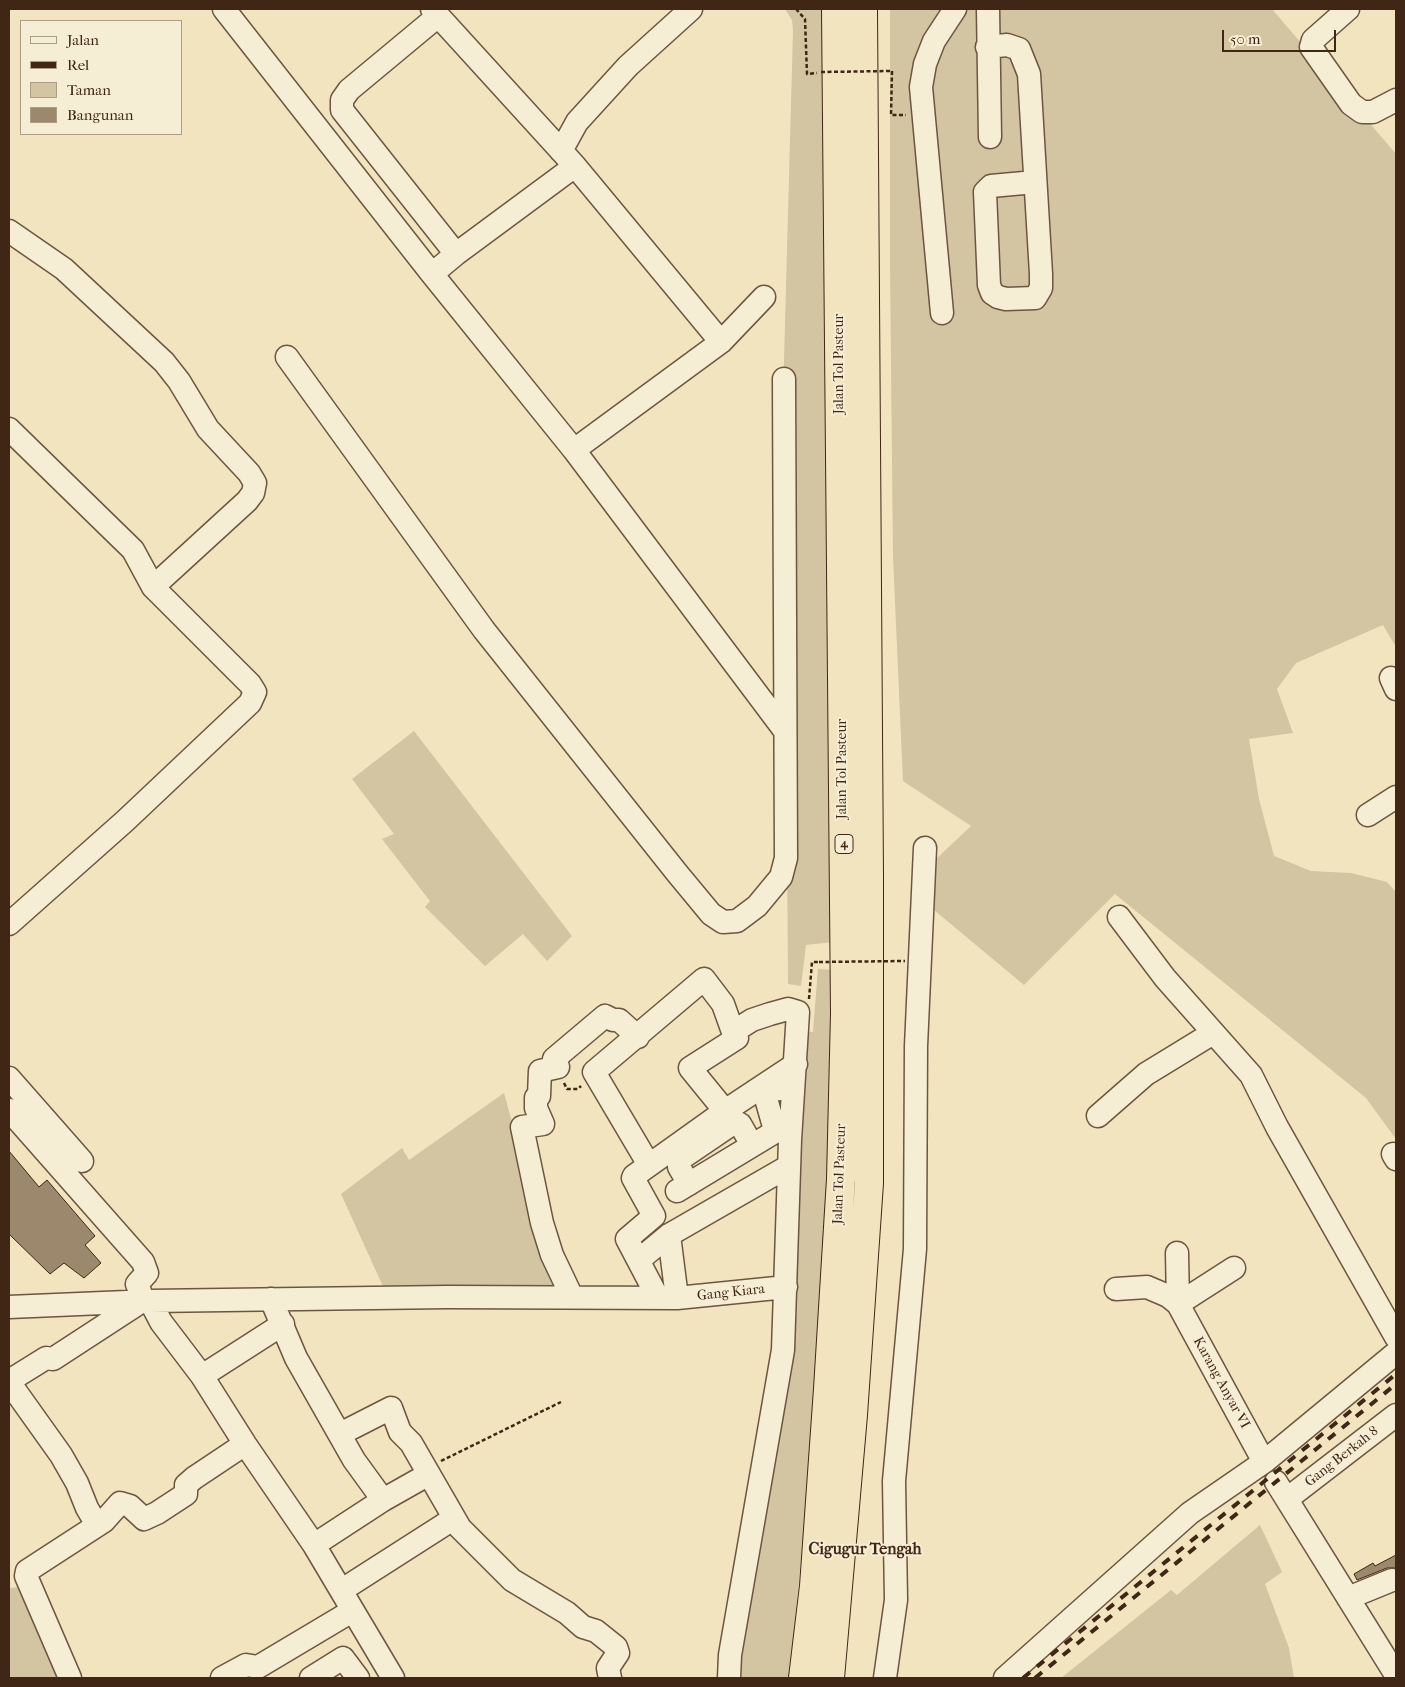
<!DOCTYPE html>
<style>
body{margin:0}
#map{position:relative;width:1405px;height:1687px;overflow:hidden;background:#f1e4bf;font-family:"IM FELL French Canon",serif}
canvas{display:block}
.frame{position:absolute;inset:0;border:10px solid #402615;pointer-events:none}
.legend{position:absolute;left:20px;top:20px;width:162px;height:115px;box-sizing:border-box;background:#f6edd5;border:1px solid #ad9d88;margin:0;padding:6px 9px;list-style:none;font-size:15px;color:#402615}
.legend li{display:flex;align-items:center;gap:10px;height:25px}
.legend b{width:25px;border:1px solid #ad9d88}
.scale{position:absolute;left:1222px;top:30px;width:114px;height:22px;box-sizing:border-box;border:2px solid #402615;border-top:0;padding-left:6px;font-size:15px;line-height:18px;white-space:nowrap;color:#402615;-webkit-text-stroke:4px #f6edd5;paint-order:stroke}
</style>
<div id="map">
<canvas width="1405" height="1687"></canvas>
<div class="frame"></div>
<ul class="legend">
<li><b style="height:6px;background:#f6edd5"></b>Jalan</li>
<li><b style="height:6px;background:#402615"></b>Rel</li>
<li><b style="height:14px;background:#d3c4a2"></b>Taman</li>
<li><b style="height:14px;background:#9c896d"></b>Bangunan</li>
</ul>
<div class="scale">50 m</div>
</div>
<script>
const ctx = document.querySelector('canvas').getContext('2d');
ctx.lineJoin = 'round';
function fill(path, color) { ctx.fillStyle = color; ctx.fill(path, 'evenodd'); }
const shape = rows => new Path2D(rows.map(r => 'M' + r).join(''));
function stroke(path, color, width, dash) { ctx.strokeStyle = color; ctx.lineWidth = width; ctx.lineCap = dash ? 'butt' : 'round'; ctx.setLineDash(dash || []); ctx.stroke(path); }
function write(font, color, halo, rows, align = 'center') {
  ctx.font = font + ' "IM FELL French Canon",serif'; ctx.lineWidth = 4; ctx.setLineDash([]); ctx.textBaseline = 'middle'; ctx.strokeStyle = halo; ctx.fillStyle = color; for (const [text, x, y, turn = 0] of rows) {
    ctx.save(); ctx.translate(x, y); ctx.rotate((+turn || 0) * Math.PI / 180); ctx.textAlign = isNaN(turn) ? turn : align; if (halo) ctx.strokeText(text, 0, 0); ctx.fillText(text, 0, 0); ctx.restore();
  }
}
fill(shape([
 [785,9,823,9,833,942,806,945,801,986,788,984,784,360,793,31,792,20],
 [890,9,1272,9,1396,154,1396,647,1383,625,1296,663,1277,689,1293,733,1249,739,1259,799,1274,856,1311,871,1351,873,1387,882,1396,892,1396,1139,1366,1098,1115,894,1024,985,934,910,935,860,971,826,903,781,893,557,890,265],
 [414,731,572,936,547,961,523,934,485,966,425,907,430,901,382,839,394,834,352,779],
 [818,969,836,970,822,1337,793,1644,789,1678,736,1678,758,1538,803,1031,813,1032],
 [504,1093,549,1257,562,1285,386,1293,341,1194,402,1148,409,1160],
 [1260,1525,1282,1572,1265,1584,1289,1648,1294,1678,1061,1678,1171,1590,1177,1595],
 [21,1587,67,1678,9,1678,9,1588]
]), '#d3c4a2');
const building = shape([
 [9,1151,39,1187,47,1180,95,1236,85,1245,101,1263,84,1278,64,1263,50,1274,9,1234,9,1151],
 [1396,1555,1396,1568,1387,1568,1357,1580,1354,1574,1373,1563,1375,1566,1396,1555]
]);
fill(building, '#9c896d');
stroke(building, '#402615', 1);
const minor = shape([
 [224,9,432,274,574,450,721,342,764,297],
 [432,9,575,166,721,342],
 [988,9,990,137],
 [1348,9,1313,40,1311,47,1351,104,1362,112,1373,112,1396,100],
 [987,47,1007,45,1019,49,1029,74,1041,274,1041,288,1035,298,1006,299,998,297,992,293,989,285,985,192,991,186,1035,182],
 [561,151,577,122,628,66,691,9],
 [9,231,64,269,164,362,179,381,208,429,249,473,255,483,253,493,247,501,153,587],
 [456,254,575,166],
 [432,274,456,254,342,110,342,100,349,90,438,16],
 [942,313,921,87,925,64,934,41,955,9],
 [287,357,484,630,677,873,711,914,723,922,737,921,757,906,781,877,786,858,784,379],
 [9,429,133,550,153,587,250,684,255,692,250,703,125,821,9,924],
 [574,450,785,731],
 [1391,678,1396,689],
 [1368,815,1396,797],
 [1119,917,1165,978,1251,1075,1277,1127,1396,1337],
 [9,1078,82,1161],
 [9,1110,143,1262,147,1273,137,1284,144,1302],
 [725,1111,690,1068,737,1038,733,1032],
 [1098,1116,1146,1074,1213,1033],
 [1393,1154,1396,1159],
 [649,1165,594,1072,704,979,723,1004,733,1032,752,1020,770,1014,788,1009,798,1012,790,1140,783,1350,730,1655,729,1678],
 [689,1184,679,1167,679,1160,735,1122,740,1124,752,1145],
 [677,1191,773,1133,775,1130,767,1102,768,1093,771,1090,788,1088],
 [669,1235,677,1298],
 [1177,1253,1178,1304,1264,1462],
 [639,1260,669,1235,789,1166],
 [1116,1289,1147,1287,1168,1296,1178,1304,1234,1268],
 [572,1297,552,1255,542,1223,522,1127,543,1124,536,1108,536,1098,539,1096,540,1071,558,1067,554,1059,605,1016,613,1020,619,1020,638,1037],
 [658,1298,627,1239,654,1216,633,1178,634,1176,725,1111,796,1064],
 [271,1299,296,1358,354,1460,383,1500],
 [150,1301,161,1322,202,1376,245,1444,314,1545,393,1678],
 [9,1307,150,1301,447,1297,677,1298,786,1287],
 [202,1376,283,1324],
 [9,1381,46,1358,53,1359,139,1303],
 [9,1382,61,1455,77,1483,87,1508,97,1525],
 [340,1434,391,1408,400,1432,411,1443,460,1528,512,1580,567,1613,583,1627,596,1631,616,1647,618,1653,608,1668,610,1678],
 [1276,1482,1396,1675],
 [1287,1499,1396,1415],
 [314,1545,383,1500,429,1474],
 [342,1590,453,1519],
 [1348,1598,1392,1580],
 [70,1678,26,1576,27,1571,104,1521,120,1503,130,1506,144,1519,157,1513,186,1494,186,1485,194,1478,245,1444],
 [222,1678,246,1665,258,1667,352,1611],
 [311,1678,343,1658,358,1678],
 [885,1678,896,1600,894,1481,915,1249,916,1046,925,848],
 [1005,1678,1190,1513,1264,1462,1396,1353]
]);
const highway = shape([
 [803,1678,814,1586,828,1389,841,1179,845,1013,836,9],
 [830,1678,853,1415,869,1183,869,877,863,9]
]);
stroke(minor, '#6c5640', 25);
stroke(highway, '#402615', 30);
stroke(shape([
 [796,9,805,19,807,74,817,73],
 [892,71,891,115,906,115],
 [809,999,812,962,819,962],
 [564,1083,567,1089,578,1089,581,1086],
 [441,1461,561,1402]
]), '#402615', 2.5, [4, 2.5]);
stroke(minor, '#f6edd5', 22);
stroke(highway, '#f1e4bf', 28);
stroke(shape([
 [1023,1678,1396,1374],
 [1035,1678,1396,1384]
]), '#402615', 4, [9, 9]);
stroke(shape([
 [821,72,892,71],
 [819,962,905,961]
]), '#402615', 2.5, [4, 2.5]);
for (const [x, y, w] of [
 [844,844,18]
]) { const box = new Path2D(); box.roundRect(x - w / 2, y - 9.5, w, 19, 4); ctx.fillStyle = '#f6edd5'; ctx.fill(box); stroke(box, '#402615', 1); }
write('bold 12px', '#402615', null, [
 ["4",844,844]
]);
write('14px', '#402615', '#f6edd5', [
 ["Jalan Tol Pasteur",840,364,-90],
 ["Jalan Tol Pasteur",843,769,-90],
 ["Jalan Tol Pasteur",840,1174,-88],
 ["Gang Kiara",731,1293,-6],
 ["Karang Anyar VI",1221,1383,61],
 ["Gang Berkah 8",1342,1457,-38]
]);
write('bold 16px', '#402615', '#f6edd5', [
 ["Cigugur Tengah",865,1550]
]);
</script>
